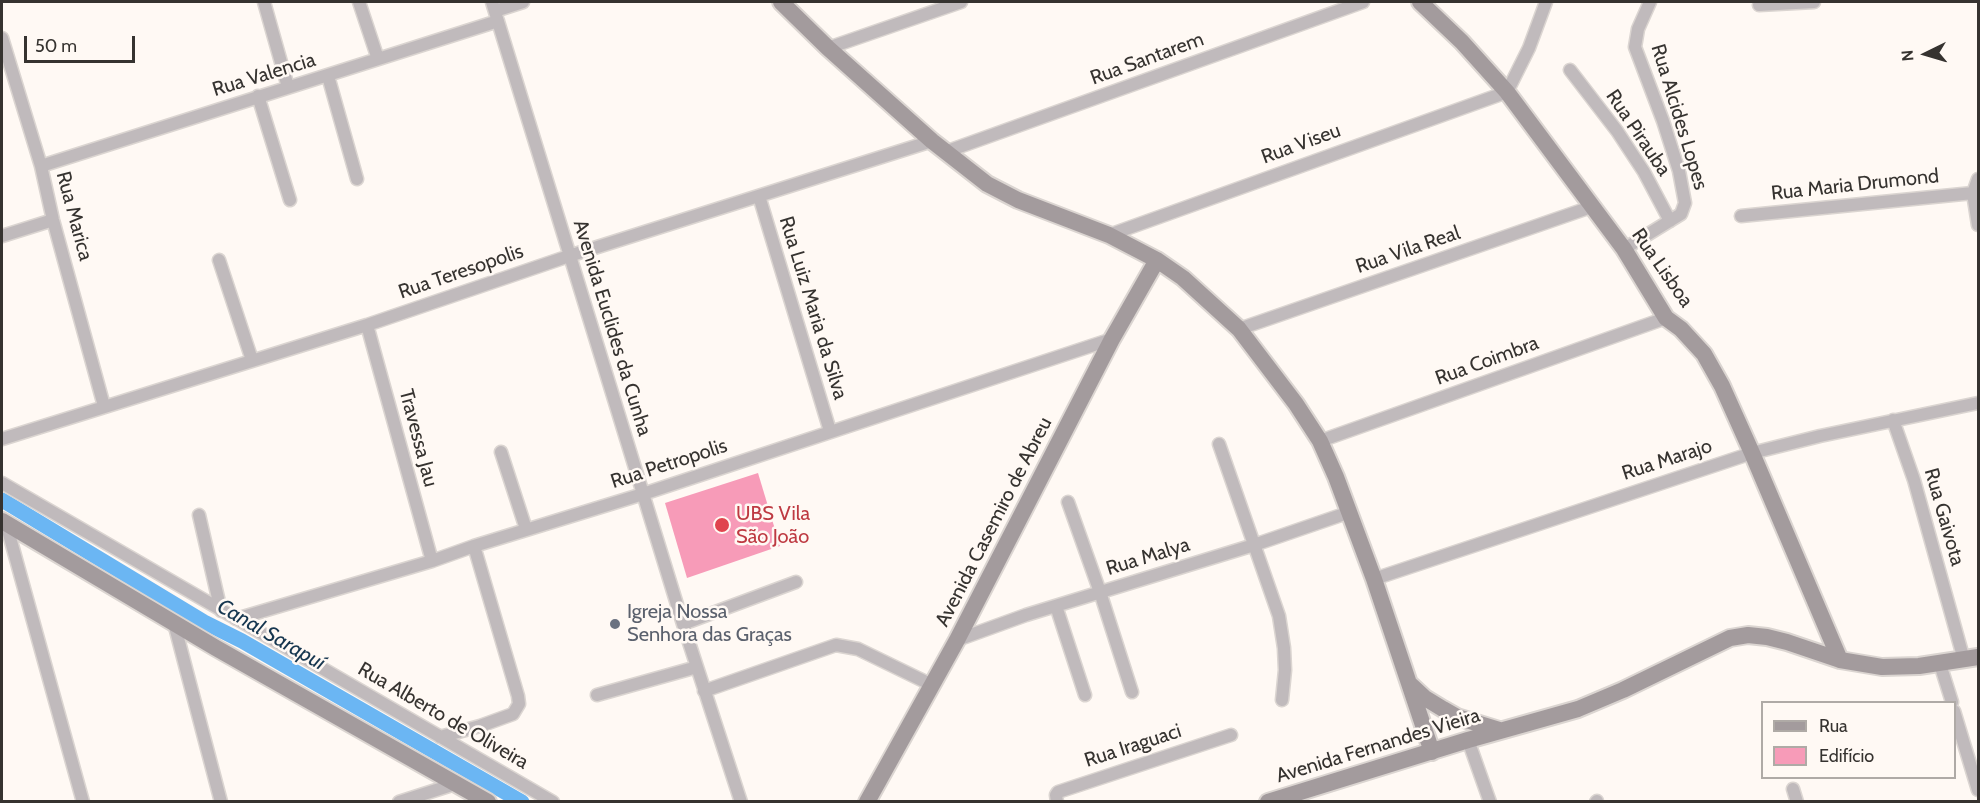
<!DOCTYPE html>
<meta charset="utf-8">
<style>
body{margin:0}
#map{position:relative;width:1980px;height:803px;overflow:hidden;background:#fff9f4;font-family:Cabin,sans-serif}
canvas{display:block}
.frame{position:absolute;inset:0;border:3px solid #363330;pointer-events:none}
.legend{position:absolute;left:1761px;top:701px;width:195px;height:78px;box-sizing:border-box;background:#fff9f4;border:2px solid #afaaa6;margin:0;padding:8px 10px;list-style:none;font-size:18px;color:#363330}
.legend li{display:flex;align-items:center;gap:12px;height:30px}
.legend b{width:30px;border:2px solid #afaaa6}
.north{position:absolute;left:1896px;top:24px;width:60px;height:60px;-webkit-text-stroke:4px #fff9f4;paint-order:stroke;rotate:265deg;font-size:16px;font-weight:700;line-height:24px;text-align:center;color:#363330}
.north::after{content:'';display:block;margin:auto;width:21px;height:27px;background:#363330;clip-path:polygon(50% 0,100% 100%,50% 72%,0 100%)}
.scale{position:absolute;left:24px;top:36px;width:111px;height:27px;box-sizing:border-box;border:3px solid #363330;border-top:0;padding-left:8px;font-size:18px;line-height:21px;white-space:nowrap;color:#363330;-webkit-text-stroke:4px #fff9f4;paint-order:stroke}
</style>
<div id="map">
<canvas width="1980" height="803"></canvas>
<div class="frame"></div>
<ul class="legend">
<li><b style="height:8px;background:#a39b9d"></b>Rua</li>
<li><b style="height:16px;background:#f79bb8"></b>Edifício</li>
</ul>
<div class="north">N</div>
<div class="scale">50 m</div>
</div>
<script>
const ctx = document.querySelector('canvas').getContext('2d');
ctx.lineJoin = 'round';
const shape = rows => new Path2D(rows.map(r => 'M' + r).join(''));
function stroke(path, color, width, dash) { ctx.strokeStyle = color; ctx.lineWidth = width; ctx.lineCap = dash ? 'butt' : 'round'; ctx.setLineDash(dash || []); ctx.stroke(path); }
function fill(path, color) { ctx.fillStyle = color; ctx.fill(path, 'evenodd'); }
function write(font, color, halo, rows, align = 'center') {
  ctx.font = font + ' Cabin,sans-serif'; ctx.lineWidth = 5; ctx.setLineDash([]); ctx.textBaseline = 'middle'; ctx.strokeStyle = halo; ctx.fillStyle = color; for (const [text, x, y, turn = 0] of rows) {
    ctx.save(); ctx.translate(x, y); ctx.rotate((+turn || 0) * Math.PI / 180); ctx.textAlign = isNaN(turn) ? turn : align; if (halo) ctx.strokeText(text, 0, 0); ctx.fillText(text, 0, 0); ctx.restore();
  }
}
stroke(shape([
 [2,500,204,622,242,641,522,802]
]), '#6bb6f3', 15);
fill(shape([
 [758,473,780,546,687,578,665,503]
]), '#f79bb8');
const street = shape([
 [264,2,288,87],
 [359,2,378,59],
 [492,2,683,624,741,802],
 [1759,5,1814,2],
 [495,11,523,2],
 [2,38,41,166,53,220,104,406],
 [828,48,961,2],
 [1570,70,1617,131,1644,172,1670,221],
 [328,76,357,179],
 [258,96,290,200],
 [945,152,1363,2],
 [41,166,498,21],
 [1978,179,1973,193,1978,225],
 [759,196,830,431],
 [1741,216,1973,193],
 [1109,235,1507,92,1529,48,1546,2],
 [2,236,53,220],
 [1624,249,1681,214,1685,203,1679,171,1663,121,1635,47,1638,29,1650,2],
 [219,260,252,360],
 [367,325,432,561],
 [1239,329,1591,207],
 [1893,420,1914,480,1964,660],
 [2,439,367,325,569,256,932,141],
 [1320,441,1666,318],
 [1219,444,1279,616,1284,648,1285,670,1282,700],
 [501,452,526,529],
 [2,483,553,802],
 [1068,502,1100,592,1132,692],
 [199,515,221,611],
 [6,523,83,802],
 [1374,579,1752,453,1820,436,1978,403],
 [1056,606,1085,695],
 [236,619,432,561,474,546,643,494,1112,339],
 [174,623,221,802],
 [683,624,796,582],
 [957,640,1026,615,1254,545,1350,512],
 [1940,664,1952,702],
 [704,691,836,645,858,649,932,685],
 [597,695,697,667],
 [1954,711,1978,790],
 [440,737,480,726,513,714,519,704,518,696,474,546],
 [1468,740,1490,802],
 [1793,789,1797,802],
 [399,802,458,783],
 [1057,802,1056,795,1058,792,1231,735],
 [1596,802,1597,801]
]);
const secondary = shape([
 [781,2,828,48,932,141,987,184,1018,200,1109,235,1157,260,1183,278,1239,329,1296,404,1320,441,1336,477,1374,579,1432,752],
 [1420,2,1462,42,1507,92,1624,249,1666,318,1681,329,1704,354,1722,386,1752,453,1840,660],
 [2,521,216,648,488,802],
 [1411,685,1425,698,1443,709,1457,717,1499,730],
 [867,802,957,640,1112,339,1157,260],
 [1268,802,1468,740,1578,709,1623,690,1730,638,1748,635,1767,637,1787,642,1840,660,1882,667,1919,666,1978,657]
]);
stroke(street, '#dbd5d1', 15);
stroke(secondary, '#dbd5d1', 20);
stroke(street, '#c0babc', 12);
stroke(secondary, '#a39b9d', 16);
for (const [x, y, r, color] of [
 [722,525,8,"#e0444e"],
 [615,624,6,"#6b7280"]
]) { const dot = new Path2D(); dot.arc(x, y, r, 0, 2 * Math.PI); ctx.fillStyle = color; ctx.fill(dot); stroke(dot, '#fff9f4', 2); }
write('20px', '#363330', '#fff9f4', [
 ["Rua Santarem",1147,59,-20],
 ["Rua Valencia",264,75,-17],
 ["Rua Alcides Lopes",1679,117,73],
 ["Rua Pirauba",1638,133,56],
 ["Rua Viseu",1301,144,-20],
 ["Rua Maria Drumond",1855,185,-6],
 ["Rua Marica",74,216,75],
 ["Rua Vila Real",1408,250,-19],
 ["Rua Lisboa",1662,268,55],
 ["Rua Teresopolis",461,272,-19],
 ["Rua Luiz Maria da Silva",813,308,73],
 ["Avenida Euclides da Cunha",612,328,73],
 ["Rua Coimbra",1487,361,-20],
 ["Travessa Jau",418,438,75],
 ["Rua Marajo",1667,460,-18],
 ["Rua Petropolis",669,464,-18],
 ["Rua Gaivota",1944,517,74],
 ["Avenida Casemiro de Abreu",994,522,-63],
 ["Rua Malya",1148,557,-17],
 ["Rua Alberto de Oliveira",443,716,30],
 ["Rua Iraguaci",1133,746,-18],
 ["Avenida Fernandes Vieira",1378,746,-17]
]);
write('20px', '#be3a42', '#fff9f4', [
 ["UBS Vila",736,514],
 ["São João",736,537]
], 'left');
write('20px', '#5b616d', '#fff9f4', [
 ["Igreja Nossa",627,612],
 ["Senhora das Graças",627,635]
], 'left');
write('italic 21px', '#16364f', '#fff9f4', [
 ["Canal Sarapuí",271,635,30]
]);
</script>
